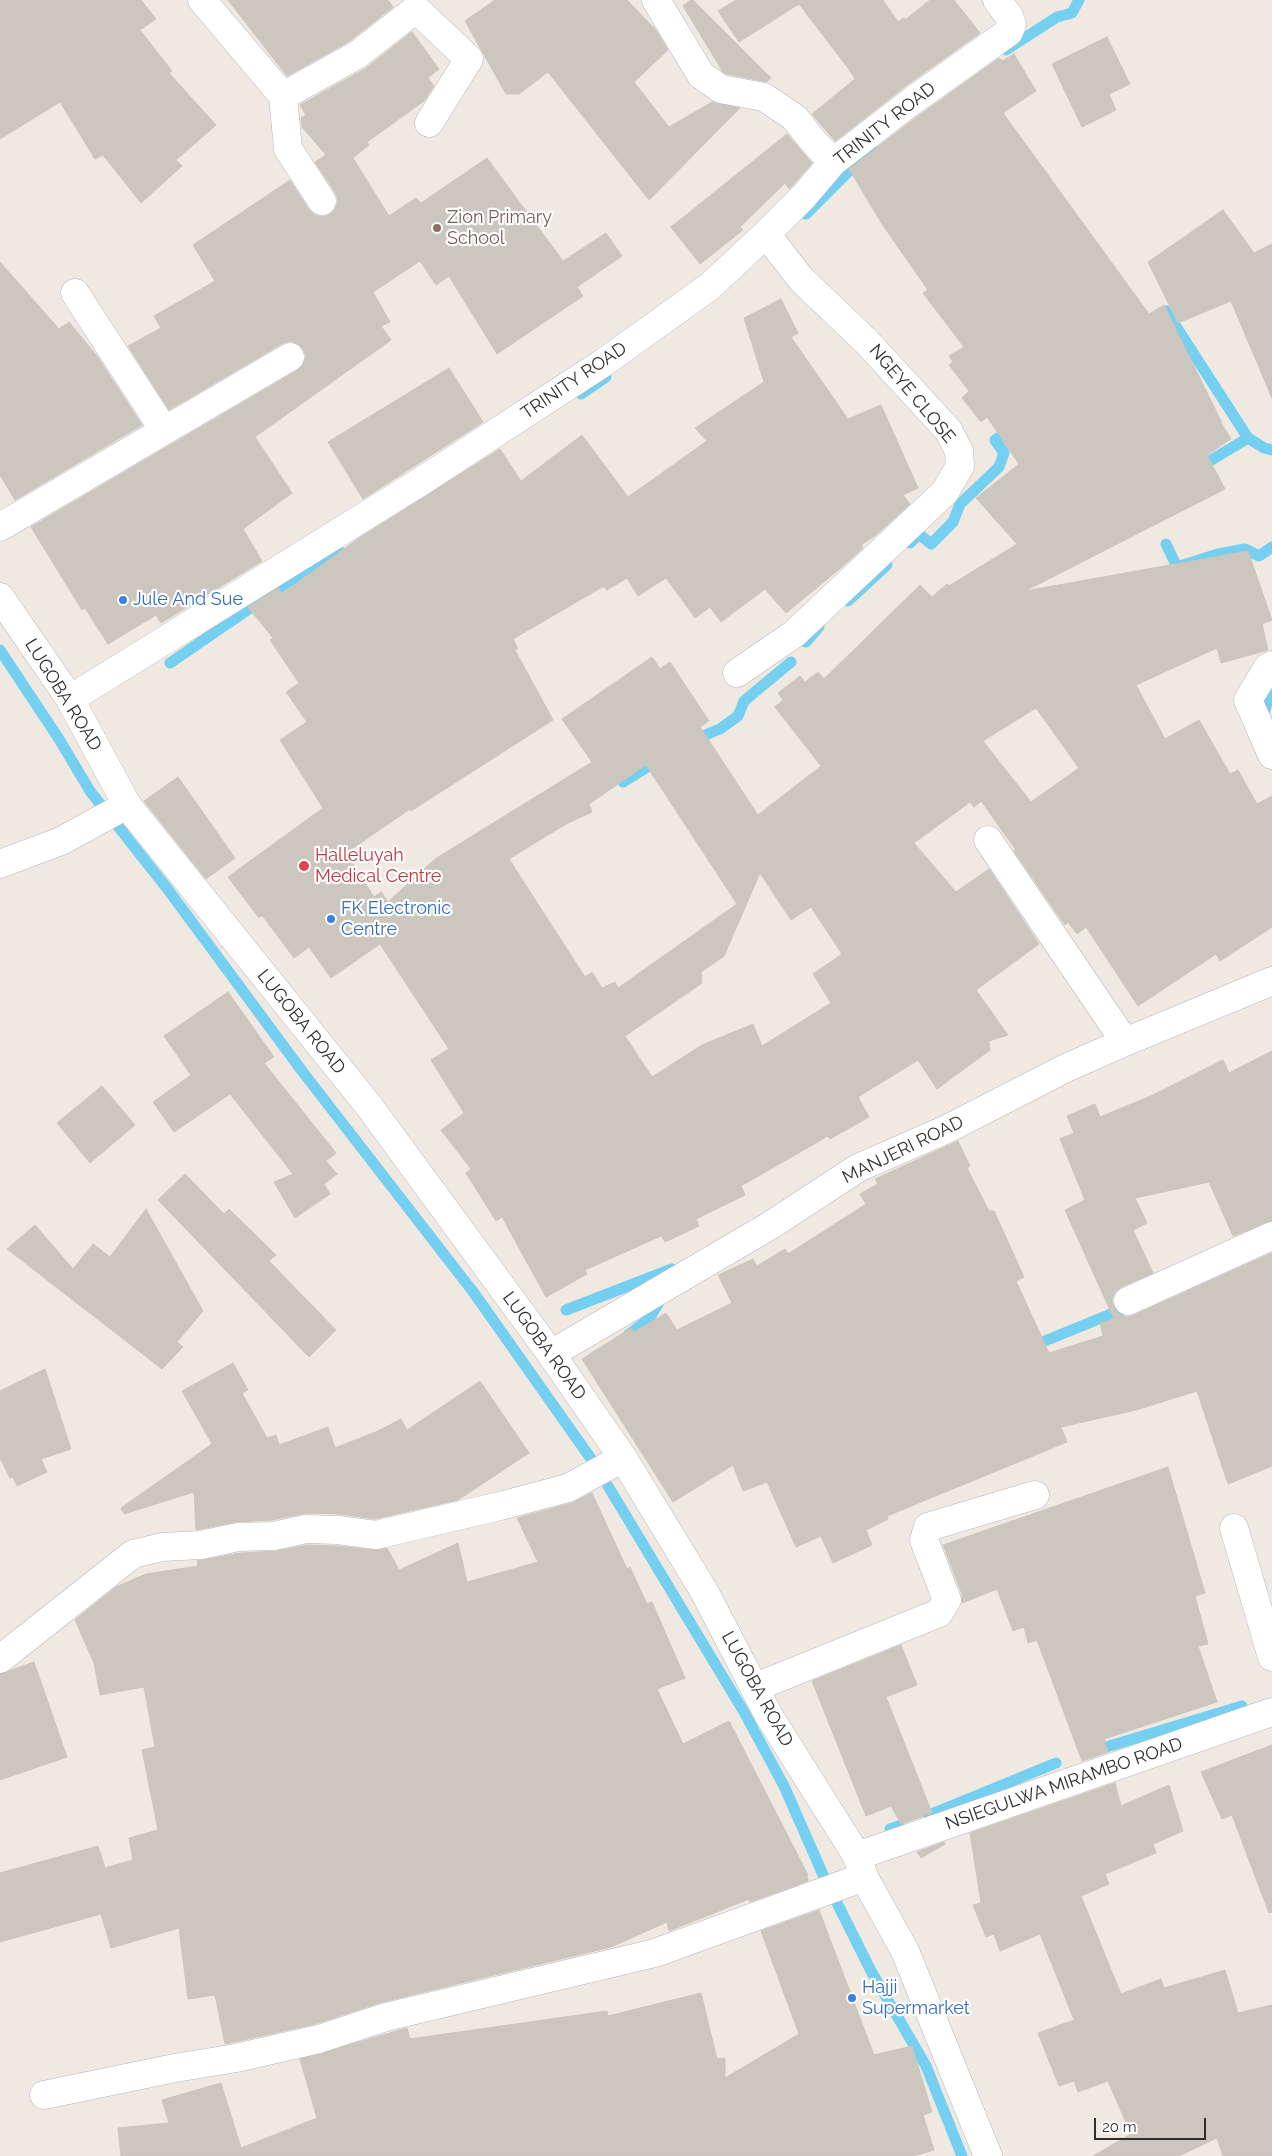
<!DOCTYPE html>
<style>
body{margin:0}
#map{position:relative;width:1272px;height:2156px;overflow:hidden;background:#efe9e1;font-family:Raleway,sans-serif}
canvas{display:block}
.scale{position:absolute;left:1094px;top:2118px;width:112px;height:22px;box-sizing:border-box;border:2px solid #2e2e2e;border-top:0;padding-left:6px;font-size:15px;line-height:18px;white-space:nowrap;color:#2e2e2e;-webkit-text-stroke:4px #fff;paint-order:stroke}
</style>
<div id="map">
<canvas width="1272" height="2156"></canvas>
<div class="scale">20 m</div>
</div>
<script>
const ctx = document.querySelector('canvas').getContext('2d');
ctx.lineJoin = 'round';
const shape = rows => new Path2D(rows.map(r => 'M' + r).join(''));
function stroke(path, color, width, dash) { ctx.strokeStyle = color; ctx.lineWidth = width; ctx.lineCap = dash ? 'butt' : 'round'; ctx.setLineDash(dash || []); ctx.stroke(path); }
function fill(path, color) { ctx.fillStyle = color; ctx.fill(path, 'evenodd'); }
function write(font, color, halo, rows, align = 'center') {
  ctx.font = font + ' Raleway,sans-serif'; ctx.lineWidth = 4.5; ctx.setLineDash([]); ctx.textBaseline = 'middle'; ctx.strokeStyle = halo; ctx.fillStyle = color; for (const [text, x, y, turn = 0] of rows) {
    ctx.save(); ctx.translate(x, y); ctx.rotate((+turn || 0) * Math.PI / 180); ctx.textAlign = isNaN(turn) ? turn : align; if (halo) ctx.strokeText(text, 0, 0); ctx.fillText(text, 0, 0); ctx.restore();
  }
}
stroke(shape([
 [1006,50,1057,17,1072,13,1079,0],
 [806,214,872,148],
 [1166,311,1248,438,1264,448,1272,450],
 [581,394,606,377],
 [1198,468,1248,438],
 [910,543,919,534,931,544,953,522,960,504,999,467,1004,453,995,440,1011,429],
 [1166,544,1177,567,1218,554,1245,549,1259,556,1272,547],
 [848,601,887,565],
 [806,642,819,627],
 [0,650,59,739,90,791,166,887,302,1071,474,1293,594,1463],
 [170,663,338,548],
 [1265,721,1263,716,1272,687],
 [693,740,720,729,738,716,744,701,791,662],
 [623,782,660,759],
 [566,1310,672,1269],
 [628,1335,649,1319,663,1296],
 [1030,1347,1133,1305],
 [608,1486,744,1712,784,1786,824,1877,871,1971,926,2066,962,2156],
 [1093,1751,1242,1706],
 [929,1815,1056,1763],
 [890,1829,899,1826]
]), '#75cff0', 11);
const building = shape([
 [0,0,141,0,156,19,140,30,172,71,169,73,216,125,176,160,182,166,141,203,103,155,95,159,60,102,0,139,0,0],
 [228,0,388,0,393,7,348,42,287,76,228,0],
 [495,0,627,0,656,30,668,50,634,82,669,127,712,102,740,108,649,200,548,72,519,94,506,94,465,21,495,0],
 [691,0,693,0,771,78,767,82,727,74,723,72,683,6,691,0],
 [736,0,883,0,898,22,904,18,905,20,930,0,954,0,980,33,903,88,835,141,812,114,855,79,848,68,799,4,739,42,718,11,736,0],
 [412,32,439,69,428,78,434,86,424,101,367,142,369,145,353,158,389,216,416,198,421,203,487,158,563,261,606,233,622,256,577,287,583,296,497,354,449,276,436,285,420,261,373,292,390,322,381,326,391,340,255,437,292,493,243,529,262,561,161,623,156,615,108,644,85,608,82,610,31,527,298,370,303,365,306,356,303,349,298,344,290,341,283,343,169,410,128,346,161,328,154,316,215,281,193,245,290,180,309,210,315,215,323,217,331,214,336,208,338,200,335,192,315,162,326,155,302,127,301,118,306,115,300,105,365,69,412,32],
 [1107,37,1130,84,1109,94,1116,110,1082,127,1052,64,1107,37],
 [1014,54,1036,91,1003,113,1149,314,1164,305,1221,421,1221,423,1231,439,1207,455,1225,489,1025,591,1248,551,1272,620,1262,624,1268,650,1221,663,1217,648,1136,685,1165,739,1199,720,1230,774,1238,770,1257,804,1272,796,1272,927,1220,961,1216,954,1138,1006,1086,927,1077,934,1068,922,1065,925,1014,851,1016,850,981,801,974,807,970,802,914,843,956,892,989,869,1039,944,976,990,1008,1035,989,1041,990,1050,937,1089,918,1060,858,1097,869,1117,830,1139,828,1136,741,1186,745,1195,696,1219,699,1226,665,1242,661,1236,585,1270,587,1274,546,1297,502,1217,496,1221,466,1173,471,1169,441,1130,464,1113,431,1060,449,1049,380,944,331,978,309,947,294,958,262,915,259,918,228,877,323,808,280,740,307,722,286,692,299,683,270,640,273,638,248,607,278,588,282,594,359,538,500,449,521,481,582,435,628,497,707,441,695,428,764,382,744,318,781,299,798,333,791,337,848,419,881,405,918,488,903,495,910,504,876,535,861,545,863,548,842,567,786,613,765,589,721,622,710,607,695,618,666,578,638,596,627,578,607,590,604,586,513,639,518,649,515,650,553,720,411,811,410,809,346,853,374,897,381,892,388,902,435,859,592,762,562,719,652,657,660,669,670,662,709,721,700,727,758,815,821,766,775,707,783,700,778,693,800,676,805,682,818,672,824,679,920,585,932,597,947,584,949,586,1017,544,976,498,1019,464,987,417,981,422,962,398,969,391,949,365,953,362,949,356,964,347,923,293,928,290,882,224,849,169,921,114,999,58,1002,61,1014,54],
 [1036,708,1079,768,1031,802,983,741,1036,708],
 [646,765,737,904,618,988,615,982,602,988,592,972,585,977,509,859,566,824,592,812,589,804,646,765],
 [760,873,791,920,811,907,842,954,813,974,831,1003,762,1046,753,1024,702,1045,652,1077,625,1036,702,983,701,972,724,956,760,873],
 [787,134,812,163,789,189,785,183,740,227,743,230,700,264,671,227,787,134],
 [1223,210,1254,253,1272,244,1272,398,1231,301,1178,323,1148,262,1223,210],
 [0,262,59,329,69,322,97,356,142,425,15,500,0,475,0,262],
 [449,368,483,422,363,499,328,442,449,368],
 [178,777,235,858,206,879,144,801,178,777],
 [228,992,274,1057,264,1063,336,1153,326,1161,337,1174,324,1184,330,1194,295,1218,274,1182,293,1174,230,1094,174,1132,153,1102,191,1075,164,1036,228,992],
 [1272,1051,1272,1221,1233,1236,1209,1182,1135,1198,1147,1223,1133,1230,1153,1273,1121,1287,1115,1292,1112,1300,1114,1308,1119,1314,1127,1317,1134,1315,1272,1253,1272,1466,1228,1484,1197,1391,1136,1410,1061,1427,1067,1442,887,1516,888,1519,866,1530,872,1545,833,1563,821,1536,796,1547,767,1482,743,1491,733,1465,673,1502,582,1359,631,1328,634,1332,666,1313,677,1330,732,1303,718,1275,753,1259,757,1266,785,1249,788,1254,866,1204,860,1194,878,1184,875,1179,958,1141,970,1166,967,1168,989,1211,994,1211,1024,1277,1016,1281,1049,1353,1103,1336,1100,1323,1114,1319,1065,1210,1085,1200,1060,1139,1074,1133,1067,1116,1095,1104,1100,1117,1153,1095,1223,1060,1229,1073,1272,1051],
 [102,1086,135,1125,90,1163,57,1123,102,1086],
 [185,1174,224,1214,229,1209,276,1255,269,1261,336,1330,309,1357,158,1200,185,1174],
 [146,1209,203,1311,177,1342,183,1347,162,1369,7,1249,35,1225,73,1269,93,1244,110,1257,146,1209],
 [233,1363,248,1390,242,1393,267,1438,276,1435,279,1445,328,1427,335,1448,378,1431,401,1419,407,1430,480,1381,529,1453,458,1500,375,1519,340,1514,306,1513,272,1520,235,1522,196,1530,194,1492,124,1514,121,1508,212,1444,182,1391,233,1363],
 [45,1369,71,1449,41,1459,47,1472,17,1486,13,1477,10,1478,0,1458,0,1391,45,1369],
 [1168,1467,1205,1593,1195,1596,1208,1644,1198,1646,1217,1702,1104,1739,1108,1752,1082,1761,1037,1640,1028,1643,1024,1627,1013,1631,997,1589,962,1603,962,1594,943,1545,1168,1467],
 [592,1493,627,1569,630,1567,647,1604,652,1602,685,1678,657,1689,683,1744,729,1721,808,1875,807,1876,808,1881,750,1902,749,1899,669,1931,667,1922,611,1947,382,2002,315,2024,225,2044,215,1995,188,1999,179,1928,111,1948,101,1914,0,1942,0,1873,98,1846,105,1868,133,1860,129,1838,158,1830,142,1750,155,1747,144,1687,100,1695,94,1663,75,1620,116,1587,146,1574,198,1566,197,1561,240,1553,277,1551,307,1545,337,1546,374,1550,387,1548,399,1570,458,1543,467,1582,538,1562,517,1518,572,1503,592,1493],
 [901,1645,917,1685,886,1697,932,1813,901,1824,891,1806,866,1816,812,1681,901,1645],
 [34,1662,67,1757,0,1780,0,1674,34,1662],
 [1272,1745,1272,1912,1269,1913,1232,1815,1222,1819,1201,1772,1272,1745],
 [1115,1783,1121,1806,1169,1785,1183,1831,1153,1844,1156,1853,1105,1874,1109,1884,1081,1896,1121,1994,1161,1979,1164,1988,1225,1970,1238,2013,1272,2005,1272,2156,1223,2156,1217,2138,1179,2156,1093,2156,1131,2134,1108,2081,1078,2092,1074,2081,1059,2086,1038,2033,1074,2020,1040,1934,1000,1951,994,1934,986,1937,973,1905,981,1903,970,1833,1115,1783],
 [944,1842,945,1844,921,1858,917,1852,944,1842],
 [819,1910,874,2055,912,2046,932,2112,923,2115,934,2150,914,2156,121,2156,118,2128,169,2123,162,2100,221,2083,241,2148,317,2118,300,2059,407,2028,410,2039,607,2011,608,2016,701,1993,717,2059,725,2058,725,2078,799,2034,761,1931,819,1910]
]);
fill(building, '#cbc7bf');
stroke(building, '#cbc5ba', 1);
const minor = shape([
 [202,0,283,96,288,149,322,201],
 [656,0,701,75,721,89,764,97,795,118,813,141,833,162],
 [283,96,357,55,416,9,469,59,429,123],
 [75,293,164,430],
 [0,527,290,357],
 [1272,665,1268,667,1248,700,1272,755],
 [737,673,794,634,945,492,960,466,959,451,948,430,867,342,801,279,766,234],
 [70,699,417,484,603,363,709,287,766,234,804,196,833,162,912,101,1009,32,1012,24,1009,16,997,0],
 [988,840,1125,1042],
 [0,864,61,841,127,805],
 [1128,1301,1272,1236],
 [551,1354,771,1225,858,1168,947,1129,1066,1068,1125,1042,1272,981],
 [1234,1528,1272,1657],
 [0,1659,133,1554,162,1547,201,1545,238,1537,274,1536,306,1529,338,1530,376,1535,500,1506,568,1488,623,1458],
 [756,1687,939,1613,947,1600,924,1540,928,1527,1035,1495],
 [857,1856,1272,1712],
 [44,2095,175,2068,236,2058,319,2039,386,2017,655,1953,864,1877]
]);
const tertiary = shape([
 [0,597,70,699,127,805,369,1106,551,1354,623,1458,704,1591,769,1716,857,1856,864,1877,905,1951,988,2156]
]);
stroke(minor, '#b4b7c1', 29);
stroke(tertiary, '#b4b7c1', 29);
stroke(minor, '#fff', 28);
stroke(tertiary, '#fff', 28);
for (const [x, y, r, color] of [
 [437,228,5,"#8d6e63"],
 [123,600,5,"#3f7fe0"],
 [304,866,6,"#e0444e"],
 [331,919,5,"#3f7fe0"],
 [852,1998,5,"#3f7fe0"]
]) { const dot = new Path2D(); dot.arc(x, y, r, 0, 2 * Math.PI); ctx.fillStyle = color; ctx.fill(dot); stroke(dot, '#fff', 2); }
write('18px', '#2e2e2e', '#fff', [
 ["TRINITY ROAD",885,124,-38],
 ["TRINITY ROAD",574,381,-34],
 ["NGEYE CLOSE",912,394,50],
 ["LUGOBA ROAD",63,695,58],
 ["LUGOBA ROAD",301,1022,51],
 ["MANJERI ROAD",903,1150,-26],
 ["LUGOBA ROAD",544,1346,54],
 ["LUGOBA ROAD",757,1689,61],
 ["NSIEGULWA MIRAMBO ROAD",1064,1784,-19]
]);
write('18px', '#785e54', '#fff', [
 ["Zion Primary",447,218],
 ["School",447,239]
], 'left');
write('18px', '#366cbe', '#fff', [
 ["Jule And Sue",133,600],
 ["FK Electronic",341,909],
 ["Centre",341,930],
 ["Hajji",862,1988],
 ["Supermarket",862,2009]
], 'left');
write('18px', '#be3a42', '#fff', [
 ["Halleluyah",315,856],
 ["Medical Centre",315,877]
], 'left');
</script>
